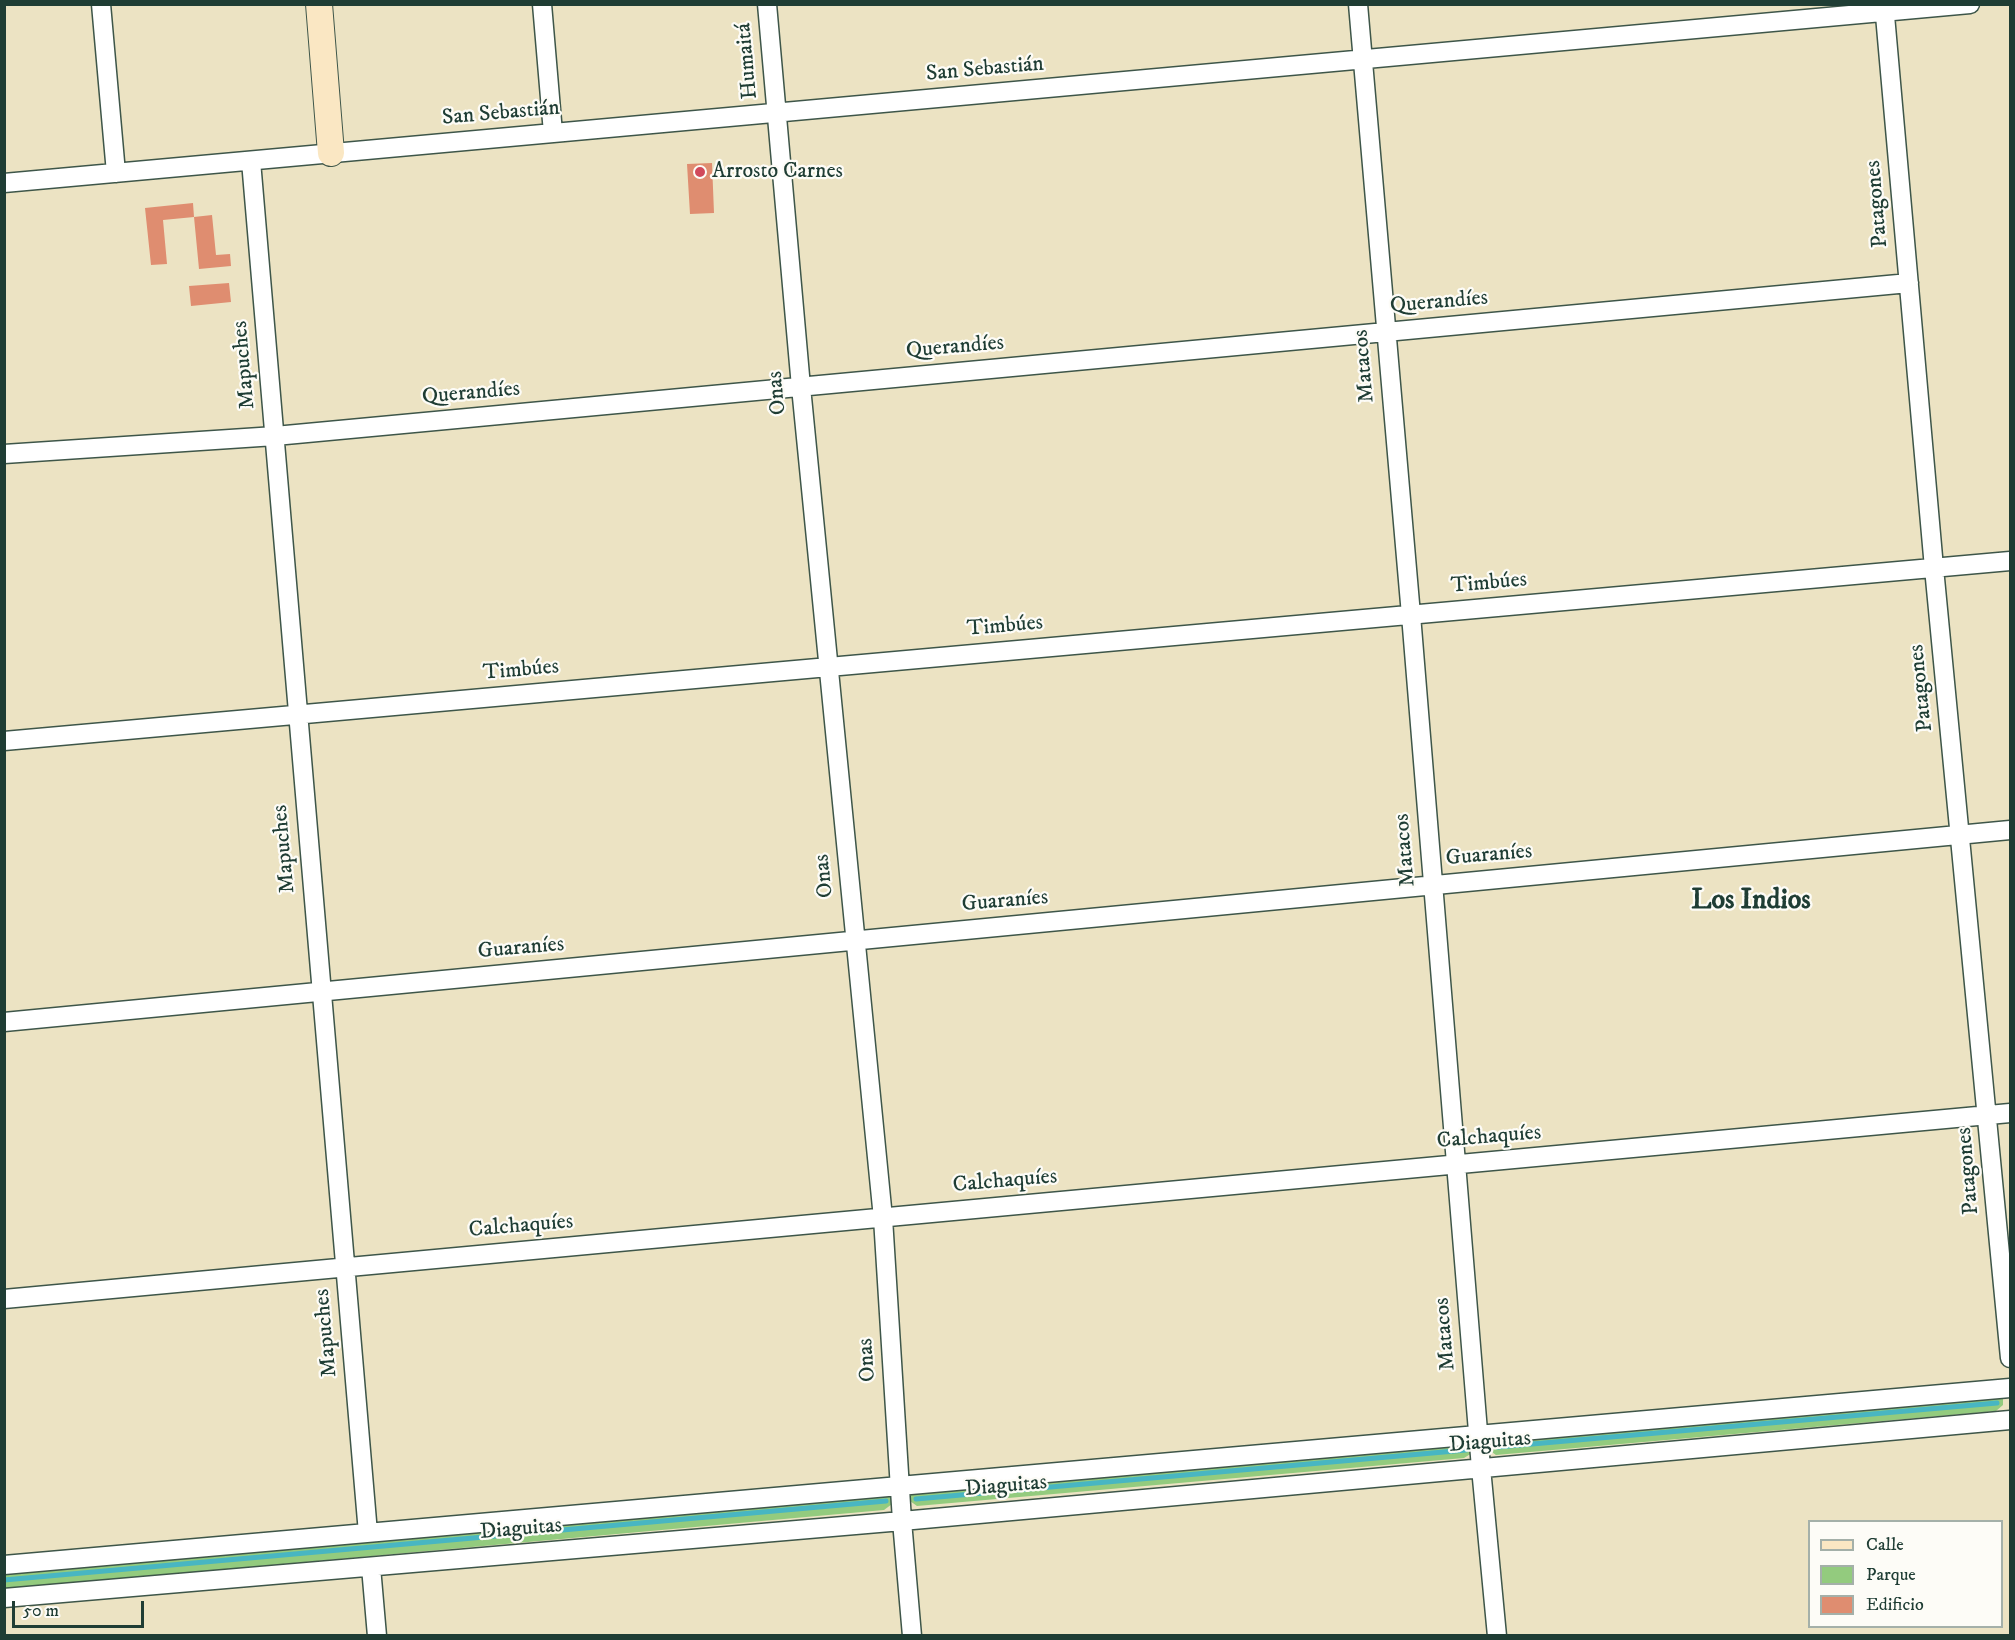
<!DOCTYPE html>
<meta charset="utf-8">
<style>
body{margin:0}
#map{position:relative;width:2015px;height:1640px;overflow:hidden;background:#ece3c3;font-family:"IM FELL DW Pica",serif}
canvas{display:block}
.frame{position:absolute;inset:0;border:6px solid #1f3d34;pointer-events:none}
.legend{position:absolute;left:1808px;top:1520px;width:195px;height:108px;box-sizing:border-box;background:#fdfcf7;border:2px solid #a4b0a9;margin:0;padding:8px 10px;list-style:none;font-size:18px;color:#1f3d34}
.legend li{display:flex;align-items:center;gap:12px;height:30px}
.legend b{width:30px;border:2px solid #a4b0a9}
.scale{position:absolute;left:12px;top:1601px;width:132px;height:27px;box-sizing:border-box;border:3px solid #1f3d34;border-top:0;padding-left:8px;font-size:18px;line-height:21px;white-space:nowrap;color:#1f3d34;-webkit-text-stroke:4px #fdfcf7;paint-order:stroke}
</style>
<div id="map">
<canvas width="2015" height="1640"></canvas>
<div class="frame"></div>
<ul class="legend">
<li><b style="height:8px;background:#fae7c3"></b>Calle</li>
<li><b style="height:16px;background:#93cb7e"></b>Parque</li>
<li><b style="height:16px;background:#df8d70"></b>Edificio</li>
</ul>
<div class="scale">50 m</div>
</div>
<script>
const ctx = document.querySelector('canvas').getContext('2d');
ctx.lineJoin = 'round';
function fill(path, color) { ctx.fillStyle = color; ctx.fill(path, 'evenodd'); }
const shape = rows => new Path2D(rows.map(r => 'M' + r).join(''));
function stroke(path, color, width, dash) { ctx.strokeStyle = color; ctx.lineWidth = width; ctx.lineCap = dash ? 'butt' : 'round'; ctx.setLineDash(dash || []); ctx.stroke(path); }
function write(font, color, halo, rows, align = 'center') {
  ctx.font = font + ' "IM FELL DW Pica",serif'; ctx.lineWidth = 4.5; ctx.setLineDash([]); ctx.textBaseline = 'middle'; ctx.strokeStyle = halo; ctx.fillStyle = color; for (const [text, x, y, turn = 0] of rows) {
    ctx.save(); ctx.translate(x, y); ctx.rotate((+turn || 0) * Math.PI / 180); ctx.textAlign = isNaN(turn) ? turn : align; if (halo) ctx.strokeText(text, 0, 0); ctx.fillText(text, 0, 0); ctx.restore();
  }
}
fill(shape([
 [2003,1398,2003,1405,1996,1411,1496,1455,1489,1450,1489,1445,1491,1440],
 [1465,1441,1471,1445,1472,1453,1464,1458,917,1506,910,1501,909,1497,912,1492],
 [888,1493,891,1497,892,1504,884,1510,5,1589,5,1571]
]), '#93cb7e');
stroke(shape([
 [1498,1447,1997,1403],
 [916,1499,1466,1450],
 [4,1580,886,1501]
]), '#48b6c2', 5);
fill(shape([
 [712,163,714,213,690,214,687,164],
 [193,203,194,217,163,220,167,264,151,265,145,208],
 [212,215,216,255,230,254,231,266,199,269,194,217],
 [229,283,231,302,191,306,189,286]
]), '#df8d70');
const street = shape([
 [101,4,116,173],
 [542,4,553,133],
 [767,4,801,387,883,1218,902,1521,912,1636],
 [1358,4,1411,615,1481,1468,1497,1636],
 [1884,4,1934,568,2010,1358],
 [251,161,368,1533],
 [4,183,1970,4],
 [4,454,275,436,1909,283],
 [4,741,2010,561],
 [4,1022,2010,830],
 [4,1299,2010,1113],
 [4,1565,2010,1388],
 [371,1567,377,1636],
 [4,1598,902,1521,2010,1420]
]);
const secondary = shape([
 [319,4,331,153]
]);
stroke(street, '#3e5649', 21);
stroke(secondary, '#3e5649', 28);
stroke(street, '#fff', 18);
stroke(secondary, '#fae7c3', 26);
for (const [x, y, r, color] of [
 [700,172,6,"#d1495b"]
]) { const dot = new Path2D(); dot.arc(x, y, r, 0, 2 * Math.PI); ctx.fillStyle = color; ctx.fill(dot); stroke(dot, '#fdfcf7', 2); }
write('22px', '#1f3d34', '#fdfcf7', [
 ["Humaitá",748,61,-95],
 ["San Sebastián",985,70,-5],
 ["San Sebastián",501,114,-5],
 ["Patagones",1878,204,-95],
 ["Querandíes",1439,303,-5],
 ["Querandíes",955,348,-5],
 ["Mapuches",245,365,-95],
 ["Matacos",1365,366,-95],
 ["Onas",778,393,-95],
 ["Querandíes",471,394,-5],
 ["Timbúes",1489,584,-5],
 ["Timbúes",1005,627,-5],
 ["Timbúes",521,671,-5],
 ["Patagones",1922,688,-96],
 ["Mapuches",285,849,-95],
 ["Matacos",1406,850,-95],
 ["Guaraníes",1489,856,-5],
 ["Onas",825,876,-96],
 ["Guaraníes",1005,902,-5],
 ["Guaraníes",521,949,-5],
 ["Calchaquíes",1489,1138,-5],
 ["Patagones",1969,1171,-95],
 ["Calchaquíes",1005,1182,-5],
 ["Calchaquíes",521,1227,-5],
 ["Mapuches",327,1333,-95],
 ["Matacos",1446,1334,-95],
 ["Onas",868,1360,-94],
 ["Diaguitas",1490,1443,-5],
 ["Diaguitas",1006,1487,-5],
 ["Diaguitas",521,1530,-5]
]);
write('22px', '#1f3d34', '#fdfcf7', [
 ["Arrosto Carnes",712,172]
], 'left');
write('bold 28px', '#1f3d34', '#fdfcf7', [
 ["Los Indios",1751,902]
]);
</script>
